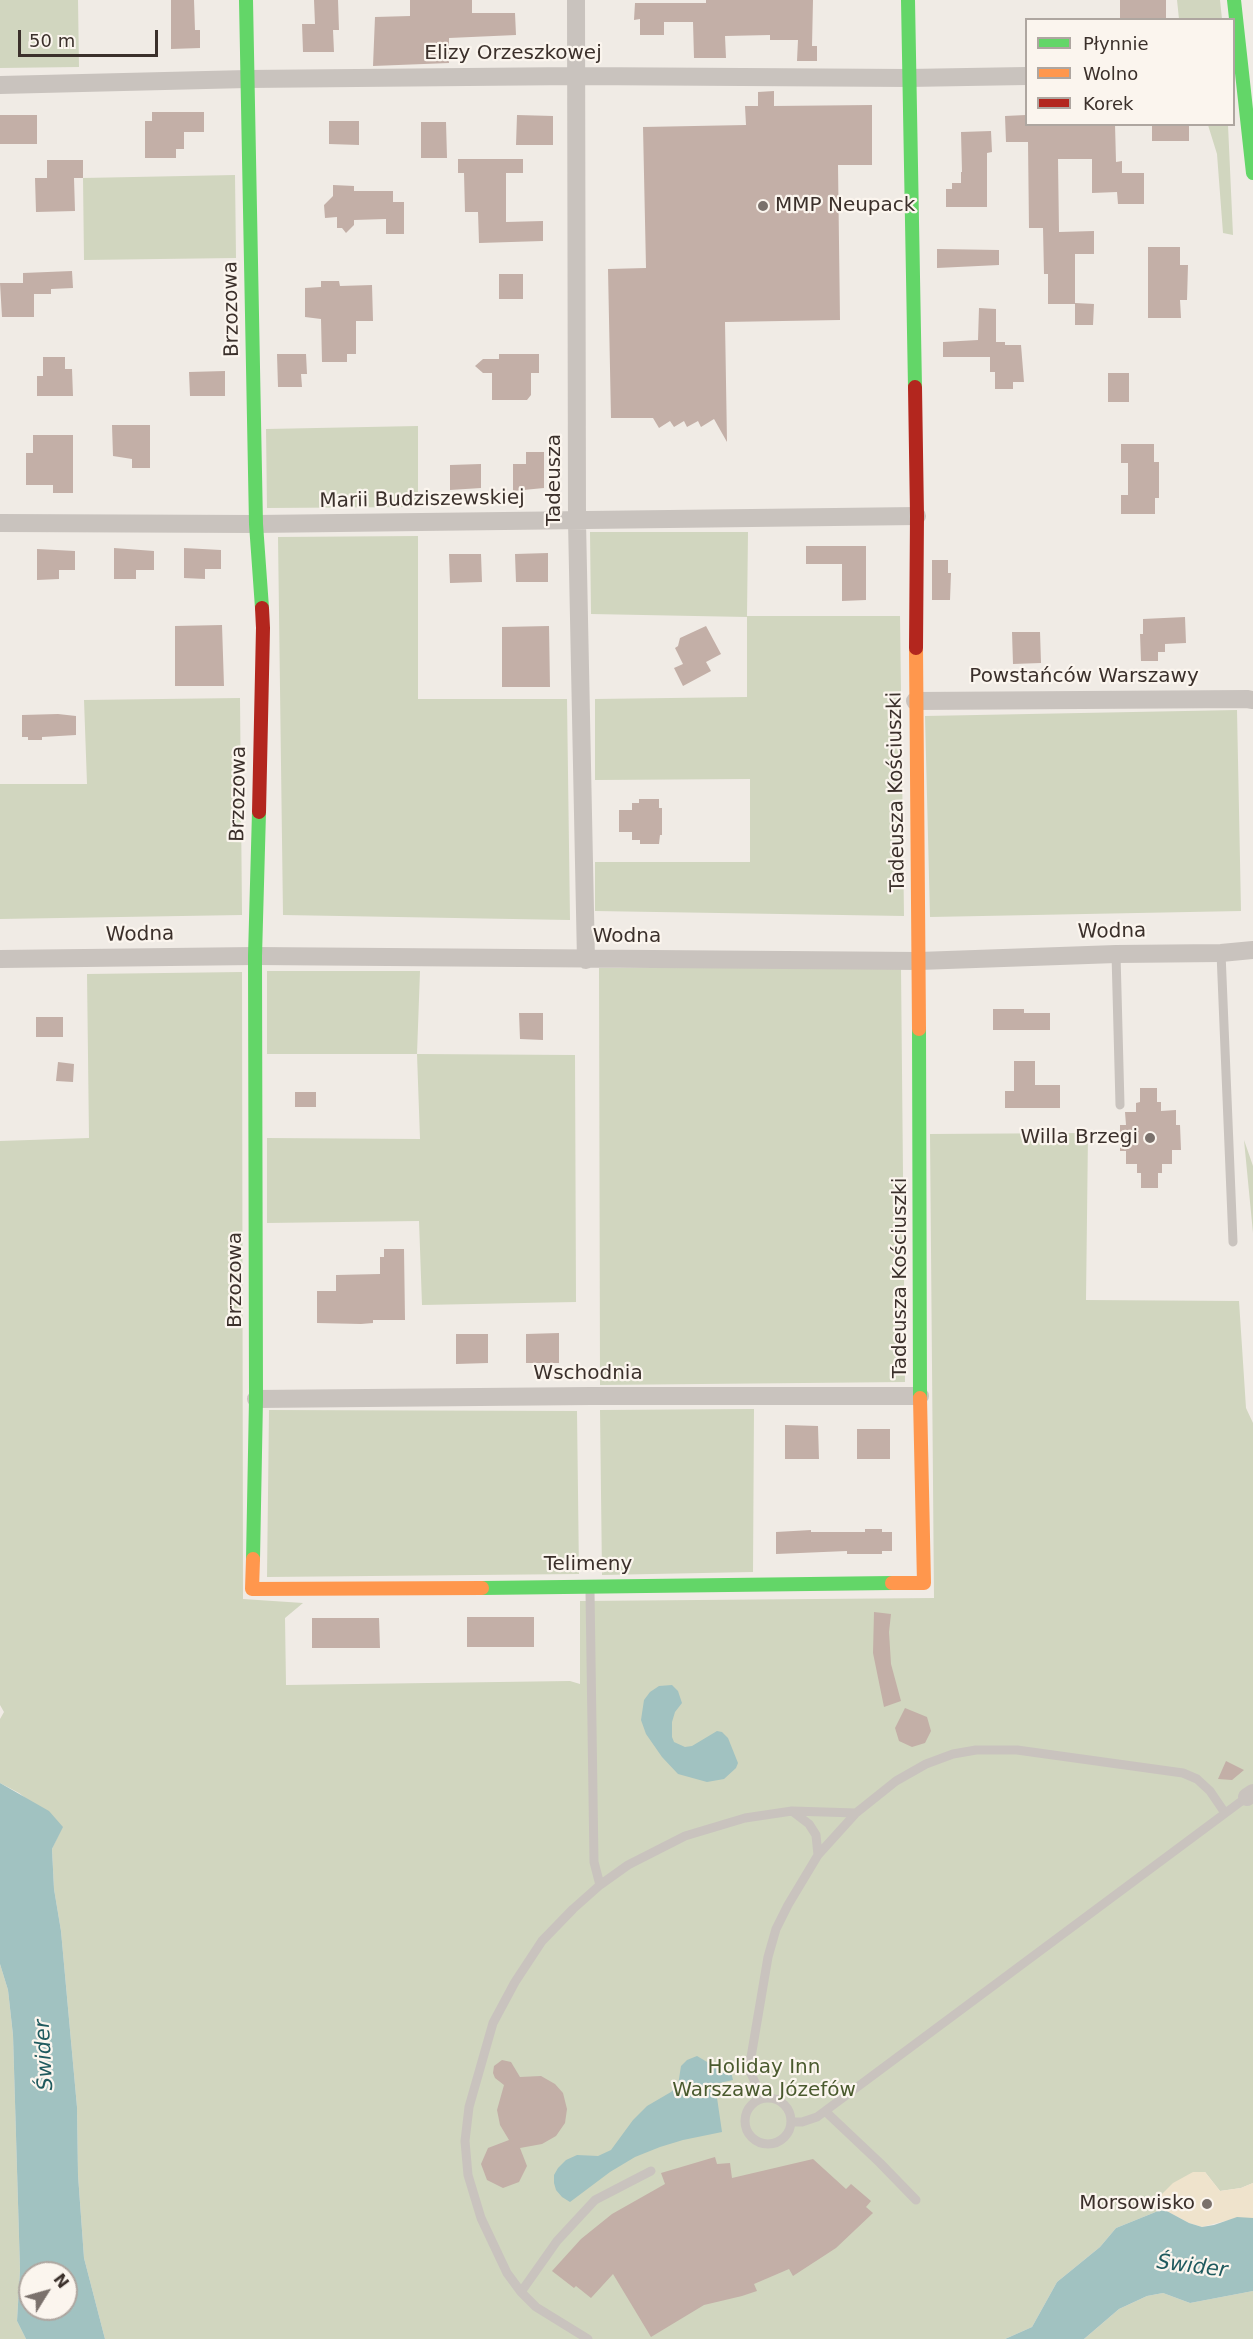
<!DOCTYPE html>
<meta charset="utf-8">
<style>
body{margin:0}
#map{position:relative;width:1253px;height:2339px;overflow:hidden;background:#f0ebe5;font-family:"DejaVu Sans",sans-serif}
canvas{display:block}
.legend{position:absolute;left:1025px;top:18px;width:210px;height:108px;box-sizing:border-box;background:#fbf5ee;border:2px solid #aea6a0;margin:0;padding:8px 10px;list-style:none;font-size:18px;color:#3b302b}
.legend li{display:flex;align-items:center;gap:12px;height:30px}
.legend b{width:30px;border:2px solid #aea6a0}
.north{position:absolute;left:18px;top:2261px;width:60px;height:60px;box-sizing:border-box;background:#fbf5ee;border:2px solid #aea6a0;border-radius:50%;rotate:53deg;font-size:16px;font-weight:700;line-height:24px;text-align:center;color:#3b302b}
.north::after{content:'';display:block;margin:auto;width:21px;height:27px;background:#7a716c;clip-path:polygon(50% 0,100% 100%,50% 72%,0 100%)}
.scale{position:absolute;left:18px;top:30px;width:140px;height:27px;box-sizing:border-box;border:3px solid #3b302b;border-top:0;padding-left:8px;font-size:18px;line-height:21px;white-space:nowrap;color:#3b302b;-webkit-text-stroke:4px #fbf5ee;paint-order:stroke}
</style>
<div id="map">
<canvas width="1253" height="2339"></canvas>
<ul class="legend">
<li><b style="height:8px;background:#63d668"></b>Płynnie</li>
<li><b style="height:8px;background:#ff974d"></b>Wolno</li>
<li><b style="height:8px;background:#b3261e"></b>Korek</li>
</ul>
<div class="north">N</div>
<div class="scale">50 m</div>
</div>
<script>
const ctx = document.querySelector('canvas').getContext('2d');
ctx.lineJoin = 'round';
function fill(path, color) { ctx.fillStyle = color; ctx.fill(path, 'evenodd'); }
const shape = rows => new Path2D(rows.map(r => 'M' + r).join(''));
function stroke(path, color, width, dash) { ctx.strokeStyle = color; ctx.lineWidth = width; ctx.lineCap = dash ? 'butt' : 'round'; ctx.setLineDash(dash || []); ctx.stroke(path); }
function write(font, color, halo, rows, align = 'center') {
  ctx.font = font + ' "DejaVu Sans",sans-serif'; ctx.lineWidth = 4.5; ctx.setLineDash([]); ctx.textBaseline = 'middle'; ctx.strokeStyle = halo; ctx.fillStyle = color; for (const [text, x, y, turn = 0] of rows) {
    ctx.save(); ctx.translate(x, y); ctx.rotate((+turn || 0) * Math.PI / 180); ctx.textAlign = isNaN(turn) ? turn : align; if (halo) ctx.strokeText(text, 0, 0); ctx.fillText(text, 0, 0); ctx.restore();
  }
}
fill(shape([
 [0,0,78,0,79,67,0,68],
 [1177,0,1220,0,1222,19,1179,19],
 [1208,125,1228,125,1233,235,1223,233,1217,154],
 [235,175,236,258,84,260,83,178],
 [418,426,418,507,267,508,266,429],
 [590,532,748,532,747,616,900,616,904,916,595,911,595,862,750,862,750,779,595,780,595,699,747,697,747,617,591,614],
 [418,536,418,699,567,699,570,920,283,915,278,537],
 [240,698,242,915,0,919,0,784,87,784,84,700],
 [1237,710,1241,911,930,917,925,716],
 [599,968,901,968,905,1382,600,1385],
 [267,971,420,971,417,1054,575,1055,576,1302,422,1305,419,1221,267,1223,267,1138,420,1139,417,1054,267,1054],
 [242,972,243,1599,303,1603,285,1618,286,1685,570,1681,580,1684,580,1601,934,1598,930,1134,1088,1133,1086,1300,1239,1301,1246,1408,1253,1423,1253,2183,1241,2188,1220,2191,1205,2172,1157,2199,1163,2209,1116,2228,1100,2247,1057,2282,1032,2327,1005,2339,105,2339,84,2258,78,2175,77,2107,61,1931,54,1889,52,1849,62,1827,19,1793,0,1783,0,1719,4,1712,0,1705,0,1141,89,1138,87,974],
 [1244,1140,1253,1166,1253,1233],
 [754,1409,753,1572,602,1575,600,1410],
 [269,1410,577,1411,579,1574,267,1577],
 [0,1964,8,1990,13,2035,20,2270,17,2321,26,2339,0,2339],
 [1253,2291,1253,2339,1084,2339,1119,2309,1147,2296,1163,2293,1190,2303]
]), '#d1d6bf');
fill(shape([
 [1193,2172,1205,2172,1220,2191,1241,2188,1253,2183,1253,2218,1225,2221,1202,2227,1189,2223,1163,2209,1157,2199,1173,2183]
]), '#efe3cc');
fill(shape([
 [672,1685,678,1691,682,1703,675,1712,672,1722,672,1737,674,1742,685,1747,692,1746,717,1731,722,1732,728,1738,738,1763,736,1768,724,1779,707,1782,678,1774,662,1757,646,1734,641,1720,644,1700,650,1692,659,1686],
 [0,1783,49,1811,63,1827,52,1849,54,1889,61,1931,77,2107,78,2175,84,2258,105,2339,26,2339,17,2321,20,2270,13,2035,8,1990,0,1964],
 [30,2273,66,2273,66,2309,30,2309],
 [697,2056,724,2072,731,2072,733,2080,715,2084,722,2132,683,2140,660,2147,635,2157,610,2172,570,2202,562,2197,556,2190,554,2183,554,2175,558,2168,566,2160,577,2155,598,2156,611,2150,633,2120,647,2106,671,2092,678,2085,681,2066,687,2060],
 [1163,2209,1189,2223,1202,2227,1214,2225,1237,2217,1253,2218,1253,2291,1190,2303,1163,2293,1147,2296,1119,2309,1084,2339,1005,2339,1032,2327,1057,2282,1100,2247,1116,2228]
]), '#a1c2c1');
fill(shape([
 [171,0,194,0,195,30,200,30,200,48,171,49],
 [314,0,338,0,339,30,333,30,334,52,303,52,302,24,315,24],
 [410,0,472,0,472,13,515,13,516,35,449,38,449,63,373,66,375,17,410,16],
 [706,0,813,0,812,46,817,46,817,61,797,61,798,40,770,40,770,35,725,36,726,58,694,58,693,22,664,22,664,35,640,35,640,19,634,20,635,3,706,3],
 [1120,0,1166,0,1166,20,1120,20],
 [774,91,774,106,872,105,872,165,838,165,840,320,725,322,727,442,714,419,701,427,698,421,687,427,684,421,674,427,670,421,659,428,653,418,611,418,608,269,646,268,643,127,746,125,745,106,758,106,758,92],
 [152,112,204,112,204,132,184,132,184,149,176,149,176,158,145,158,145,121,152,121],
 [0,115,37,115,37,144,0,144],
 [517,115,553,116,553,145,516,145],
 [1026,115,1026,124,1115,124,1116,162,1122,161,1122,173,1144,173,1144,204,1118,204,1117,192,1092,193,1092,159,1058,159,1059,232,1094,231,1094,254,1075,254,1075,304,1048,304,1048,274,1044,274,1043,228,1029,228,1028,142,1006,142,1005,116],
 [329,121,359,121,359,145,329,144],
 [421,122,446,122,447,158,421,158],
 [1152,124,1189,124,1189,141,1152,141],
 [991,131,992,152,987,153,987,207,946,207,946,189,952,189,952,183,961,183,961,172,962,172,961,132],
 [458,159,523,159,523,173,506,173,506,222,543,221,543,241,479,243,478,212,465,212,464,173,458,173],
 [47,160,83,160,83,178,74,178,75,211,36,212,35,178,47,178],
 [333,185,354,186,354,191,393,191,393,202,404,202,404,234,386,234,386,219,354,220,354,225,346,233,342,228,337,228,337,217,325,218,324,205,333,196],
 [1148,247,1180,247,1180,265,1188,265,1187,300,1180,300,1181,318,1148,318],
 [937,249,999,250,999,265,937,268],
 [72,271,73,288,51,289,51,294,34,294,34,317,2,317,0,283,23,283,23,273],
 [499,274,523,274,523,299,499,299],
 [321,281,339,281,340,286,372,285,373,321,356,321,356,354,347,354,347,362,322,362,321,319,305,317,305,288,321,287],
 [1075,303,1094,304,1093,325,1075,325],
 [979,308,996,309,996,342,1005,342,1005,345,1021,345,1024,382,1013,382,1013,389,995,389,995,372,990,372,990,357,943,357,943,342,978,340],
 [277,354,306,354,307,374,301,374,302,387,278,387],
 [499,354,539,354,539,373,531,373,531,395,527,400,492,400,492,373,483,373,475,366,483,359,499,359],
 [43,357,65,357,65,369,72,369,73,396,37,396,37,376,43,376],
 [225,371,225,396,190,396,189,372],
 [1108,373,1129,373,1129,402,1108,402],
 [112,425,150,425,150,468,132,468,132,459,113,456],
 [33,435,73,435,73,493,53,493,53,485,26,485,26,453,33,453],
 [1121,444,1154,444,1154,462,1159,462,1159,498,1155,498,1155,514,1121,514,1121,495,1128,495,1128,463,1121,463],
 [526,452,544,452,544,488,513,491,513,464,526,464],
 [481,464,481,488,450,490,450,465],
 [806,546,866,546,866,600,842,601,842,564,806,564],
 [114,548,154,551,154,570,136,570,136,579,114,579],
 [184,548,221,550,221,569,205,569,205,579,184,578],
 [37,549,75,551,75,570,59,570,59,579,37,580],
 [548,553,548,582,516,582,515,554],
 [449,554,481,554,482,582,450,583],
 [932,560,948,560,948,573,951,573,950,600,932,600],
 [1185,617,1186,643,1165,644,1165,652,1158,652,1158,661,1141,661,1140,634,1143,634,1143,619],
 [222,625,224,686,175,686,175,626],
 [549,626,550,687,502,687,502,627],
 [706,626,721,654,706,662,711,671,683,686,674,668,683,664,675,648,678,646,680,638],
 [1012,632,1040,632,1041,663,1013,664],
 [58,714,76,716,76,735,42,737,42,740,28,740,28,737,22,737,22,715],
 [639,799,659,799,659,808,662,808,662,835,660,835,659,844,640,844,640,840,632,840,632,832,619,832,619,810,632,810,632,803,639,803],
 [993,1009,1024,1009,1024,1013,1050,1013,1050,1030,993,1030],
 [519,1013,543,1013,543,1040,520,1039],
 [36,1017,63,1017,63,1037,36,1037],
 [1014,1061,1035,1061,1035,1085,1060,1085,1060,1108,1005,1108,1005,1091,1014,1091],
 [58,1062,74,1064,73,1082,56,1081],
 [1140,1088,1157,1088,1157,1102,1161,1102,1161,1111,1176,1110,1176,1125,1180,1125,1181,1150,1172,1150,1172,1164,1162,1164,1162,1173,1158,1173,1158,1188,1141,1188,1141,1173,1137,1173,1137,1164,1126,1164,1126,1151,1120,1151,1120,1125,1126,1125,1125,1112,1136,1112,1136,1103,1140,1102],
 [295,1092,316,1092,316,1107,295,1107],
 [384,1249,404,1249,405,1320,373,1320,373,1323,361,1324,317,1323,317,1291,336,1291,336,1275,380,1274,380,1257,384,1257],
 [559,1333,559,1363,526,1363,526,1334],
 [456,1334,488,1334,488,1363,456,1364],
 [785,1425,818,1426,819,1459,785,1459],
 [857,1429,890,1429,890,1459,857,1459],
 [865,1529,882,1529,882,1532,892,1532,892,1551,882,1551,882,1554,847,1554,847,1551,776,1554,776,1532,811,1530,811,1532,865,1532],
 [874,1612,891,1614,889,1632,891,1664,901,1701,884,1707,873,1653],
 [467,1617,534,1617,534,1647,467,1647],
 [312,1618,379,1618,380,1648,312,1648],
 [905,1708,927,1717,931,1731,925,1743,912,1747,899,1741,895,1728],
 [1226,1761,1244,1770,1232,1780,1218,1779],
 [502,2060,511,2062,520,2077,541,2076,555,2084,563,2093,567,2109,565,2123,556,2136,542,2144,520,2148,527,2166,519,2182,503,2188,487,2180,481,2164,488,2148,509,2140,500,2125,497,2110,504,2085,495,2078,493,2073,494,2066],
 [715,2157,717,2164,730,2163,732,2178,813,2159,846,2189,851,2184,871,2201,866,2207,873,2213,836,2248,793,2276,789,2269,754,2284,757,2291,742,2296,704,2305,651,2337,613,2274,591,2298,576,2286,574,2288,552,2271,581,2239,612,2214,665,2184,661,2173]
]), '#c3afa7');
stroke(shape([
 [1221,953,1233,1242],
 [1116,954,1120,1105],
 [590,1591,594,1862,600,1885],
 [818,1855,816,1835,809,1824,792,1811,856,1813],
 '745 2121a23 23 0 1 1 46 0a23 23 0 1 1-46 0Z',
 [762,2098,749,2069,768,1957,776,1929,788,1905,818,1855,856,1813,896,1781,926,1764,953,1754,976,1750,1017,1750,1183,1773,1197,1779,1210,1791,1225,1813],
 [825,2111,880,2163,916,2200],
 [792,2122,802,2122,817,2117,1247,1797],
 [521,2292,557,2241,595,2200,651,2171],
 [588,2339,536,2307,521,2292,507,2273,481,2218,468,2175,465,2141,469,2107,493,2023,515,1982,542,1941,573,1909,600,1885,628,1865,685,1836,745,1818,792,1811]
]), '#c9c3be', 9);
stroke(shape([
 [576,0,577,521,586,960],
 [0,85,247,79,577,76,908,78,1026,76],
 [0,523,256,524,917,516],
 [915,701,1247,699,1253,700],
 [0,959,255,956,919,961,1116,954,1221,953,1253,950],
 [256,1399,591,1396,920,1396],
 [1247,1797,1253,1793]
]), '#c9c3be', 18);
stroke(shape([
 [246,0,256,524,262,608],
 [908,0,915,387],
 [1234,0,1253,173],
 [919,1029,920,1398],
 [253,1559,256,1399,255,956,259,812],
 [482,1588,892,1583]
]), '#63d668', 14);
stroke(shape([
 [916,648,919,1029],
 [253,1559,252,1589,482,1588],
 [892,1583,924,1583,920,1398]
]), '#ff974d', 14);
stroke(shape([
 [915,387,917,516,916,648],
 [259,812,263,628,262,608]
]), '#b3261e', 14);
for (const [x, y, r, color] of [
 [763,206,6,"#7a716c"],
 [1150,1138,6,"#7a716c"],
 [1207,2204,6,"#7a716c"]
]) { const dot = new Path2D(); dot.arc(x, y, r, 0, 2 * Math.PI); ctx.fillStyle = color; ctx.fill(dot); stroke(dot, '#fbf5ee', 2); }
write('20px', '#3b302b', '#fbf5ee', [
 ["Elizy Orzeszkowej",513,54],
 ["Brzozowa",232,309,-91],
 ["Tadeusza",555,480,-90],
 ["Marii Budziszewskiej",422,500,-1],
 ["Powstańców Warszawy",1084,677],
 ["Tadeusza Kościuszki",897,792,-91],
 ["Brzozowa",239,794,-89],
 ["Wodna",1112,932,-1],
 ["Wodna",140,935,-1],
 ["Wodna",627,937],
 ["Tadeusza Kościuszki",901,1278,-90],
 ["Brzozowa",236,1280,-90],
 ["Wschodnia",588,1374],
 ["Telimeny",588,1565]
]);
write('20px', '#3b302b', '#fbf5ee', [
 ["MMP Neupack",775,206,"left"],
 ["Willa Brzegi",1138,1138],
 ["Morsowisko",1195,2204]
], 'right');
write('20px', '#4a5a2e', '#fbf5ee', [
 ["Holiday Inn",764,2068],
 ["Warszawa Józefów",764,2091]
]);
write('italic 21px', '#1f5a5e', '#fbf5ee', [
 ["Świder",45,2055,-93],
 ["Świder",1192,2267,7]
]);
</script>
